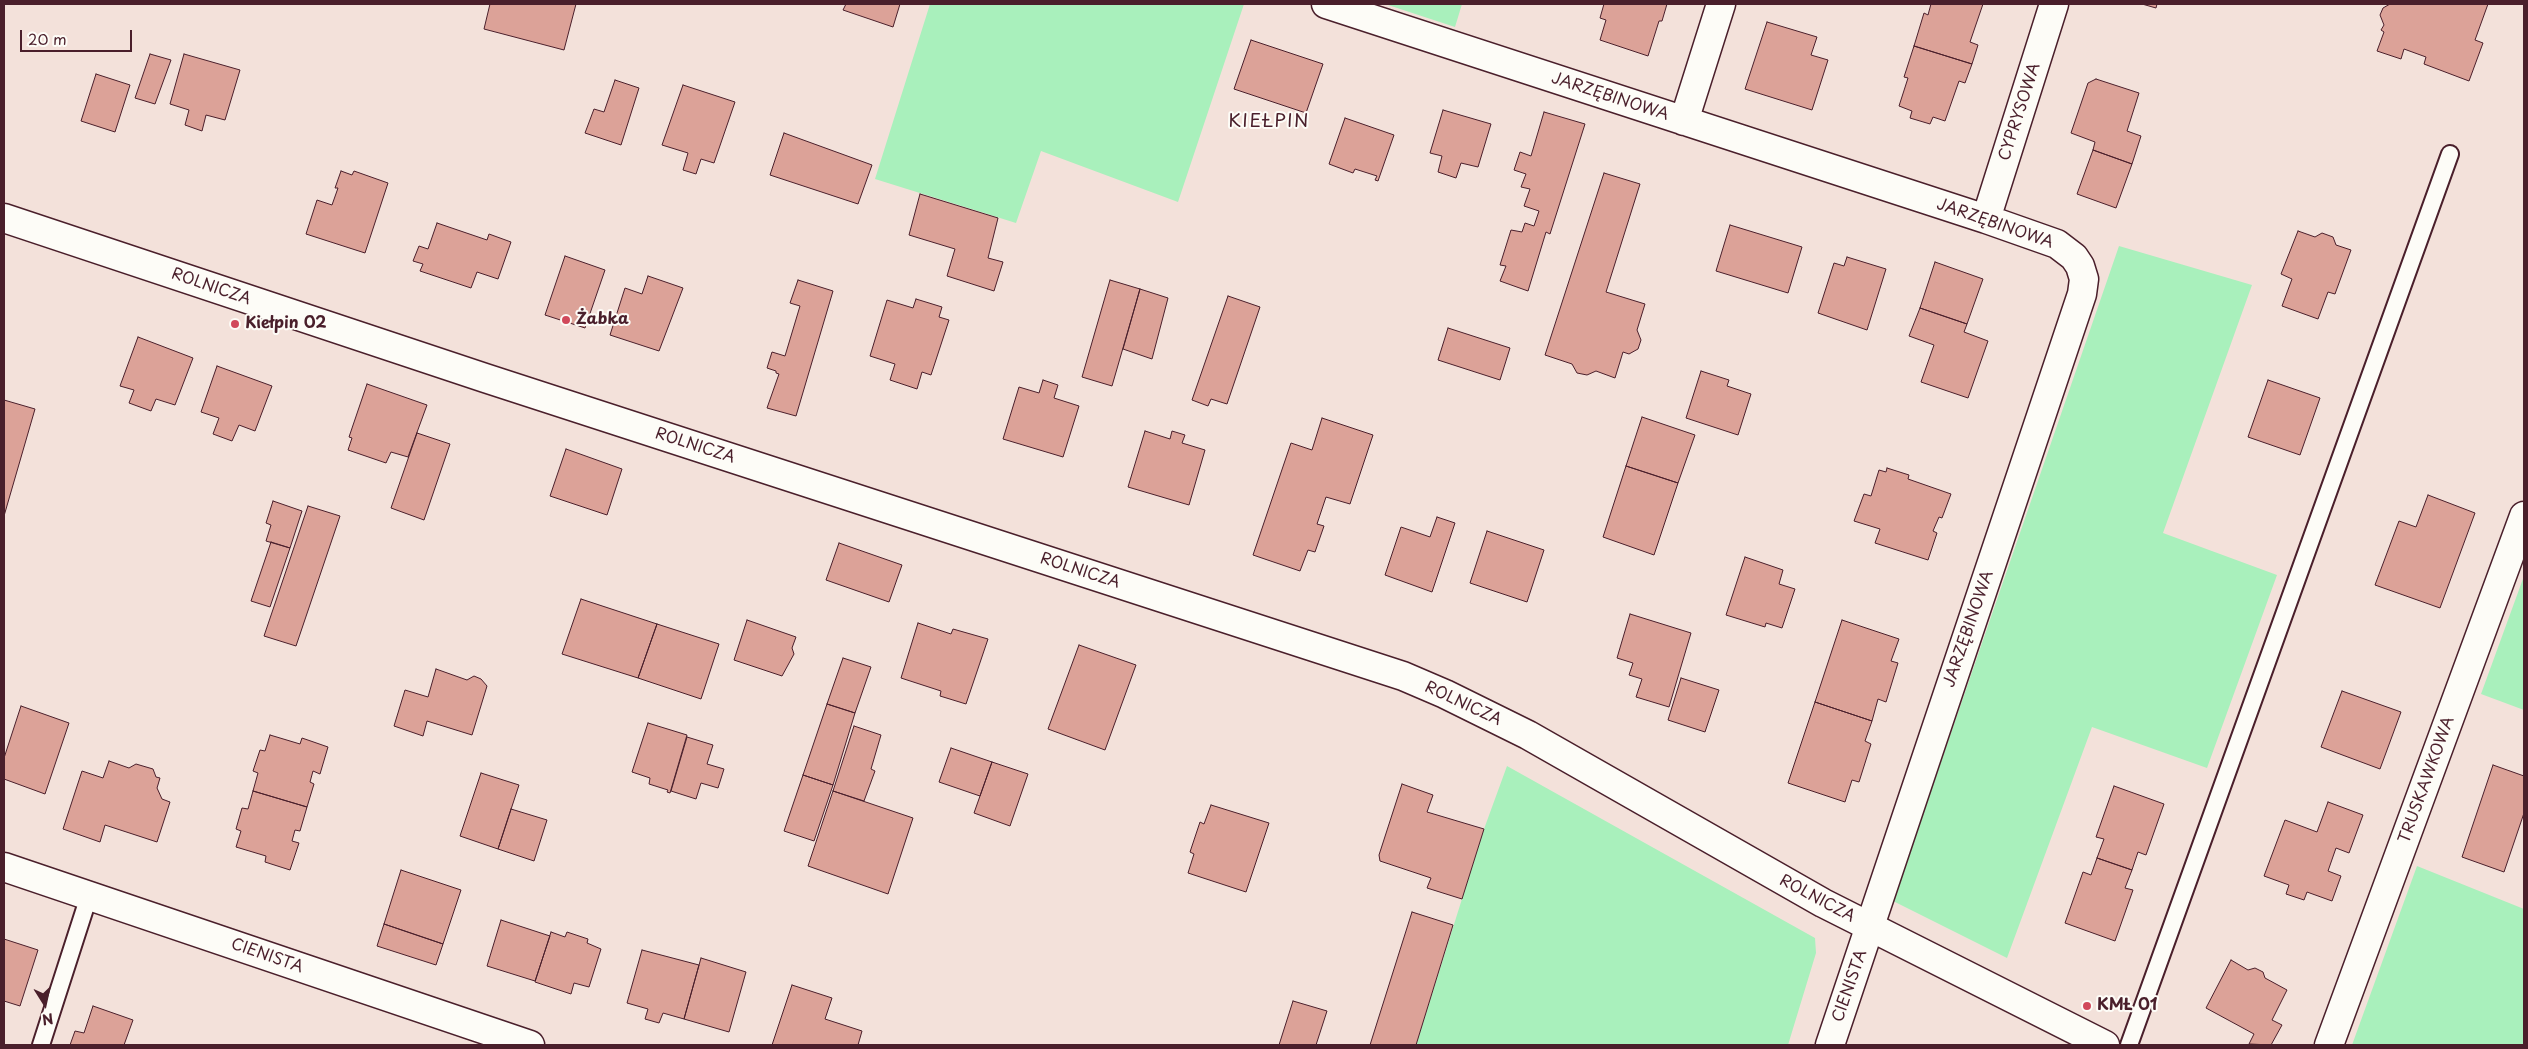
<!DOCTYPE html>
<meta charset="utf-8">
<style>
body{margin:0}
#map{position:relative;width:2528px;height:1049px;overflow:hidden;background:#f3e1da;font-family:"Playpen Sans",sans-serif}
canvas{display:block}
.frame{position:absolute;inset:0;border:5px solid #4a1f2b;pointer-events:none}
.north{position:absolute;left:20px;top:979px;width:50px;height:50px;-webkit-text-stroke:4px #fdfcf7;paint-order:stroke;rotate:170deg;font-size:14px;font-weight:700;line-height:20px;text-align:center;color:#4a1f2b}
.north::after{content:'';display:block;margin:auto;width:18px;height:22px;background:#4a1f2b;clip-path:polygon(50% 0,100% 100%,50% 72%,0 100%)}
.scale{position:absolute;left:20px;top:30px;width:112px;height:22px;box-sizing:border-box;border:2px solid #4a1f2b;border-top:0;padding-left:6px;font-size:15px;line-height:18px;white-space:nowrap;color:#4a1f2b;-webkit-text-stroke:4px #fdfcf7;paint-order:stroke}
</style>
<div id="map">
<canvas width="2528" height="1049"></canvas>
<div class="frame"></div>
<div class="north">N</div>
<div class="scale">20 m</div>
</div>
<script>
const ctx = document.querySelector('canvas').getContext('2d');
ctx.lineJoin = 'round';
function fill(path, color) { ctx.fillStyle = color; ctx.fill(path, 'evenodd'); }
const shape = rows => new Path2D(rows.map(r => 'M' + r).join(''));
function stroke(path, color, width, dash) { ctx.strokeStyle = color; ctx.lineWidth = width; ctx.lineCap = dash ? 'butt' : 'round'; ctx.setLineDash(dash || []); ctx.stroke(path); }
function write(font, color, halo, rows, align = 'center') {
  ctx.font = font + ' "Playpen Sans",sans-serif'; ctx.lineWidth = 4; ctx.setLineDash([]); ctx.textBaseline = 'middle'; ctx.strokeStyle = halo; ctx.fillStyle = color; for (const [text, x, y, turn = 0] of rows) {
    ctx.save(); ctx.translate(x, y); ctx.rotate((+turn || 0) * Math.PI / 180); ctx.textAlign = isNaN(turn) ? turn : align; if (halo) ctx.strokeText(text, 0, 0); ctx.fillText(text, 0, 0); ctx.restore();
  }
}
fill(shape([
 [930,4,1244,4,1178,202,1041,151,1016,223,875,179],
 [1385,4,1462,4,1455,27],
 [2119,246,2252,285,2163,533,2277,575,2207,768,2092,727,2007,958,1893,901],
 [2524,576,2524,710,2481,694],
 [1507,766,1815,938,1816,953,1788,1045,1416,1045,1484,829],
 [2417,866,2524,909,2524,1045,2352,1045]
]), '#a9f0bc');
const building = shape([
 [490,4,576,4,564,50,484,29,490,4],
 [846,4,900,4,893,27,843,10,846,4],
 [1604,4,1667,4,1662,21,1659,21,1648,56,1600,40,1606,20,1600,18,1604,4],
 [1931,4,1983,4,1970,42,1978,45,1972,64,1914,46,1924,13,1928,15,1931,4],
 [2142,4,2157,4,2156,8,2142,4],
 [2390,4,2488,4,2475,40,2483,43,2469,81,2424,64,2426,57,2404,49,2401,59,2377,51,2384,32,2381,30,2384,25,2380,15,2383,8,2390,4],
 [1767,22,1817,37,1811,55,1828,60,1812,110,1745,89,1767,22],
 [1251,40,1323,64,1306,113,1234,89,1251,40],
 [1914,46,1972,64,1965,83,1959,81,1945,121,1933,117,1930,124,1910,118,1912,111,1899,106,1908,78,1904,77,1914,46],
 [150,54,171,60,155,104,135,98,150,54],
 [184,54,240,70,225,120,206,115,202,131,185,125,189,110,170,104,184,54],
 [96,74,130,85,115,132,81,121,96,74],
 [2096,79,2139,93,2127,131,2141,136,2132,164,2093,150,2095,142,2071,133,2088,83,2096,79],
 [615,80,639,88,621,145,585,133,594,109,604,112,615,80],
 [683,85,735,102,714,163,701,159,696,174,683,170,688,153,662,145,683,85],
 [1443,110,1491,124,1478,167,1461,163,1456,178,1438,172,1442,156,1430,153,1443,110],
 [1544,112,1585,124,1550,234,1546,232,1528,291,1500,281,1506,266,1500,265,1511,230,1522,232,1525,223,1534,226,1539,211,1524,206,1530,189,1521,187,1526,174,1514,170,1520,152,1531,156,1544,112],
 [1345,118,1394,135,1378,181,1375,180,1377,176,1355,169,1353,173,1329,164,1345,118],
 [784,133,872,165,858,204,770,175,784,133],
 [2093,150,2132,164,2116,208,2077,194,2093,150],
 [341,171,352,175,354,171,388,183,365,253,306,234,317,200,332,205,338,188,335,188,341,171],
 [1604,173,1640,184,1606,292,1645,304,1637,330,1641,340,1638,349,1629,354,1623,352,1615,378,1596,371,1587,375,1577,373,1572,364,1545,355,1604,173],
 [920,194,998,218,988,258,1003,262,994,291,947,276,955,249,909,235,920,194],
 [437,223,487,240,489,234,511,242,498,279,477,272,471,288,420,271,423,264,413,261,419,246,428,249,437,223],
 [1730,225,1802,247,1788,293,1716,271,1730,225],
 [2298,231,2315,237,2322,233,2333,237,2336,245,2351,250,2335,294,2328,292,2318,319,2282,306,2292,279,2281,274,2298,231],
 [565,256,605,270,585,328,545,315,565,256],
 [1847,257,1886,269,1867,330,1818,313,1834,263,1844,266,1847,257],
 [1935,262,1983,279,1967,324,1920,308,1935,262],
 [648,276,683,288,659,351,610,335,625,288,642,294,648,276],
 [798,280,833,291,796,416,767,408,779,374,776,373,776,371,767,368,772,352,785,356,800,306,790,303,798,280],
 [1110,280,1140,289,1112,386,1082,377,1110,280],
 [1140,289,1168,298,1152,359,1123,349,1140,289],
 [1228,296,1260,307,1227,404,1211,399,1208,406,1192,400,1228,296],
 [916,299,942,307,939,317,949,320,931,375,922,372,917,389,890,380,895,364,870,356,887,300,913,308,916,299],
 [1920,308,1967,324,1964,332,1988,341,1968,398,1921,382,1934,345,1909,336,1920,308],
 [1448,328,1510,348,1500,380,1438,360,1448,328],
 [138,337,193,358,175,405,156,399,151,411,129,403,134,390,120,386,138,337],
 [217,366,272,386,255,431,239,425,232,441,213,434,219,418,201,412,217,366],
 [1701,371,1729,380,1727,386,1751,394,1738,435,1686,418,1701,371],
 [1043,380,1058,385,1054,398,1079,406,1063,457,1003,439,1019,387,1039,393,1043,380],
 [2268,380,2320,398,2300,455,2248,437,2268,380],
 [367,384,427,405,408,457,391,452,386,463,348,450,352,438,349,437,367,384],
 [4,400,35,409,4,516,4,400],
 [1642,417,1695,435,1678,483,1626,466,1642,417],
 [1322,418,1373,435,1350,504,1326,497,1317,524,1324,526,1315,552,1308,550,1300,571,1253,555,1291,443,1312,450,1322,418],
 [1145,431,1170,439,1172,431,1185,435,1182,443,1205,450,1189,505,1128,487,1145,431],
 [417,433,450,444,424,520,391,508,417,433],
 [566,449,622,469,607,515,550,496,566,449],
 [1626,466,1678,483,1654,555,1603,537,1626,466],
 [1887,468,1909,475,1908,479,1951,494,1942,518,1939,517,1933,531,1937,533,1928,560,1875,543,1880,529,1854,521,1864,494,1871,496,1879,470,1886,472,1887,468],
 [2428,495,2475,513,2440,608,2375,585,2399,521,2416,527,2428,495],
 [273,501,302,511,290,548,266,541,271,525,266,523,273,501],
 [308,506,340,516,296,646,264,636,308,506],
 [1437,517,1455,523,1432,592,1385,575,1401,527,1430,537,1437,517],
 [1487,531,1544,550,1527,602,1470,583,1487,531],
 [271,542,290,548,270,607,251,601,271,542],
 [839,543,902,565,889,602,826,580,839,543],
 [1745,557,1783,570,1779,584,1795,589,1782,628,1766,623,1765,627,1726,615,1745,557],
 [581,599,657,624,638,678,562,654,581,599],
 [1630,614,1691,633,1669,707,1636,697,1642,679,1629,675,1633,663,1617,658,1630,614],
 [747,620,796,637,792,648,794,654,782,676,734,660,747,620],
 [1842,620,1899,639,1891,661,1898,663,1886,702,1878,699,1872,721,1815,702,1842,620],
 [918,623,951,634,953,629,988,639,966,704,940,696,941,691,901,678,918,623],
 [657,624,719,644,701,699,638,678,657,624],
 [1079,645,1136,665,1105,750,1048,729,1079,645],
 [843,658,871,667,855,713,827,704,843,658],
 [436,669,467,680,474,676,481,679,487,686,472,735,427,721,423,736,394,726,405,690,428,697,436,669],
 [1681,678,1719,690,1705,732,1668,720,1681,678],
 [2342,691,2401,712,2380,769,2321,747,2342,691],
 [1815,702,1872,721,1865,741,1871,744,1859,782,1852,780,1845,802,1788,783,1815,702],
 [827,704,855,713,833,785,803,775,827,704],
 [21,706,69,723,45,794,4,779,4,758,21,706],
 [648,723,687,735,670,793,667,792,668,790,649,784,650,778,632,772,648,723],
 [854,726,881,735,871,769,875,771,864,801,833,791,854,726],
 [270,735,300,744,302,738,328,747,320,774,313,771,310,782,314,784,307,807,253,791,258,773,253,771,260,750,265,751,270,735],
 [687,737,713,745,707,764,724,769,718,788,701,783,696,799,671,791,687,737],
 [951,748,992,762,980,796,939,782,951,748],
 [109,761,129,768,136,764,153,769,156,777,160,778,157,788,162,799,170,802,157,842,105,825,100,842,63,829,82,771,103,778,109,761],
 [992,762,1028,774,1010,826,974,813,992,762],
 [2493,765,2524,776,2524,813,2504,872,2462,857,2493,765],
 [481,773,519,785,498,849,460,836,481,773],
 [803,775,833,785,814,841,784,831,803,775],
 [1402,784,1433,795,1427,812,1484,829,1462,899,1427,888,1431,878,1380,861,1379,855,1402,784],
 [2114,786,2164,804,2146,855,2138,852,2132,870,2097,858,2104,839,2096,837,2114,786],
 [253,791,307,807,300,831,295,830,292,841,299,843,290,870,265,862,266,856,236,847,241,831,236,829,242,808,248,809,253,791],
 [833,791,913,818,888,894,808,866,833,791],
 [2328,802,2363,815,2349,853,2336,848,2328,871,2341,876,2332,901,2307,892,2304,900,2286,894,2289,885,2264,876,2285,820,2317,832,2328,802],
 [1211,805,1269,823,1246,892,1188,873,1194,854,1190,852,1200,822,1204,824,1211,805],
 [511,809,547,820,534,861,498,849,511,809],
 [2097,858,2132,870,2125,888,2133,890,2115,941,2065,923,2083,872,2091,875,2097,858],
 [401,870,461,890,443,944,384,924,401,870],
 [1412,912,1453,925,1416,1045,1370,1045,1412,912],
 [501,920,550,936,535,981,487,966,501,920],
 [384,924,443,944,436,965,377,946,384,924],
 [551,932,565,937,567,932,588,939,587,943,601,949,589,987,574,983,571,994,535,982,551,932],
 [4,939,38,950,20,1006,4,1001,4,939],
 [642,950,699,965,684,1019,663,1013,659,1023,645,1019,648,1009,627,1003,642,950],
 [701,958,746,972,729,1032,684,1019,701,958],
 [2231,960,2248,970,2255,968,2263,972,2265,978,2287,990,2272,1020,2282,1025,2271,1045,2249,1044,2254,1034,2206,1008,2231,960],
 [792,985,832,998,825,1019,862,1031,858,1045,772,1045,792,985],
 [1293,1001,1327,1011,1316,1045,1279,1045,1293,1001],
 [93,1006,133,1020,124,1045,70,1045,75,1031,84,1033,93,1006]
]);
fill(building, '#dca298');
stroke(building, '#4a1f2b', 1);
const service = shape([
 [41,1045,89,896],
 [2129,1045,2450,154]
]);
const minor = shape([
 [1326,4,1986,219,2057,244,2074,257,2080,266,2084,279,2082,294,1830,1045],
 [1684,121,1721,4],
 [1986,219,2054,4],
 [4,867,530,1045],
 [2329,1045,2524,516]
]);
const tertiary = shape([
 [4,218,485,378,1403,676,1445,694,1528,735,1823,903,2105,1045]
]);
stroke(service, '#4a1f2b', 20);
stroke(minor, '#4a1f2b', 31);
stroke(tertiary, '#4a1f2b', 31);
stroke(service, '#fdfcf7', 16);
stroke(minor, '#fdfcf7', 28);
stroke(tertiary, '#fdfcf7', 28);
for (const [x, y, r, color] of [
 [566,320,5,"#d1495b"],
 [235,324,5,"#d1495b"],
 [2087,1006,5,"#d1495b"]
]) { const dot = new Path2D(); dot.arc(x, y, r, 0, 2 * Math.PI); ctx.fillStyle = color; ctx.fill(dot); stroke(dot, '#fdfcf7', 2); }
write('16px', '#4a1f2b', '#fdfcf7', [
 ["JARZĘBINOWA",1610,97,18],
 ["CYPRYSOWA",2020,112,-72],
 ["JARZĘBINOWA",1995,224,19],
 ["ROLNICZA",211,287,19],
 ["ROLNICZA",695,446,18],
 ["ROLNICZA",1080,571,18],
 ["JARZĘBINOWA",1969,629,-71],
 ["ROLNICZA",1463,704,25],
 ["TRUSKAWKOWA",2427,780,-70],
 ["ROLNICZA",1817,899,28],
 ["CIENISTA",267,956,19],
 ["CIENISTA",1850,986,-71]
]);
write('bold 16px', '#4a1f2b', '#fdfcf7', [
 ["Żabka",576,320],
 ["Kiełpin 02",245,324],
 ["KMŁ 01",2097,1006]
], 'left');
ctx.letterSpacing = '1px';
write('19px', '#4a1f2b', '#fdfcf7', [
 ["KIEŁPIN",1269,122]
]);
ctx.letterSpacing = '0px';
</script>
